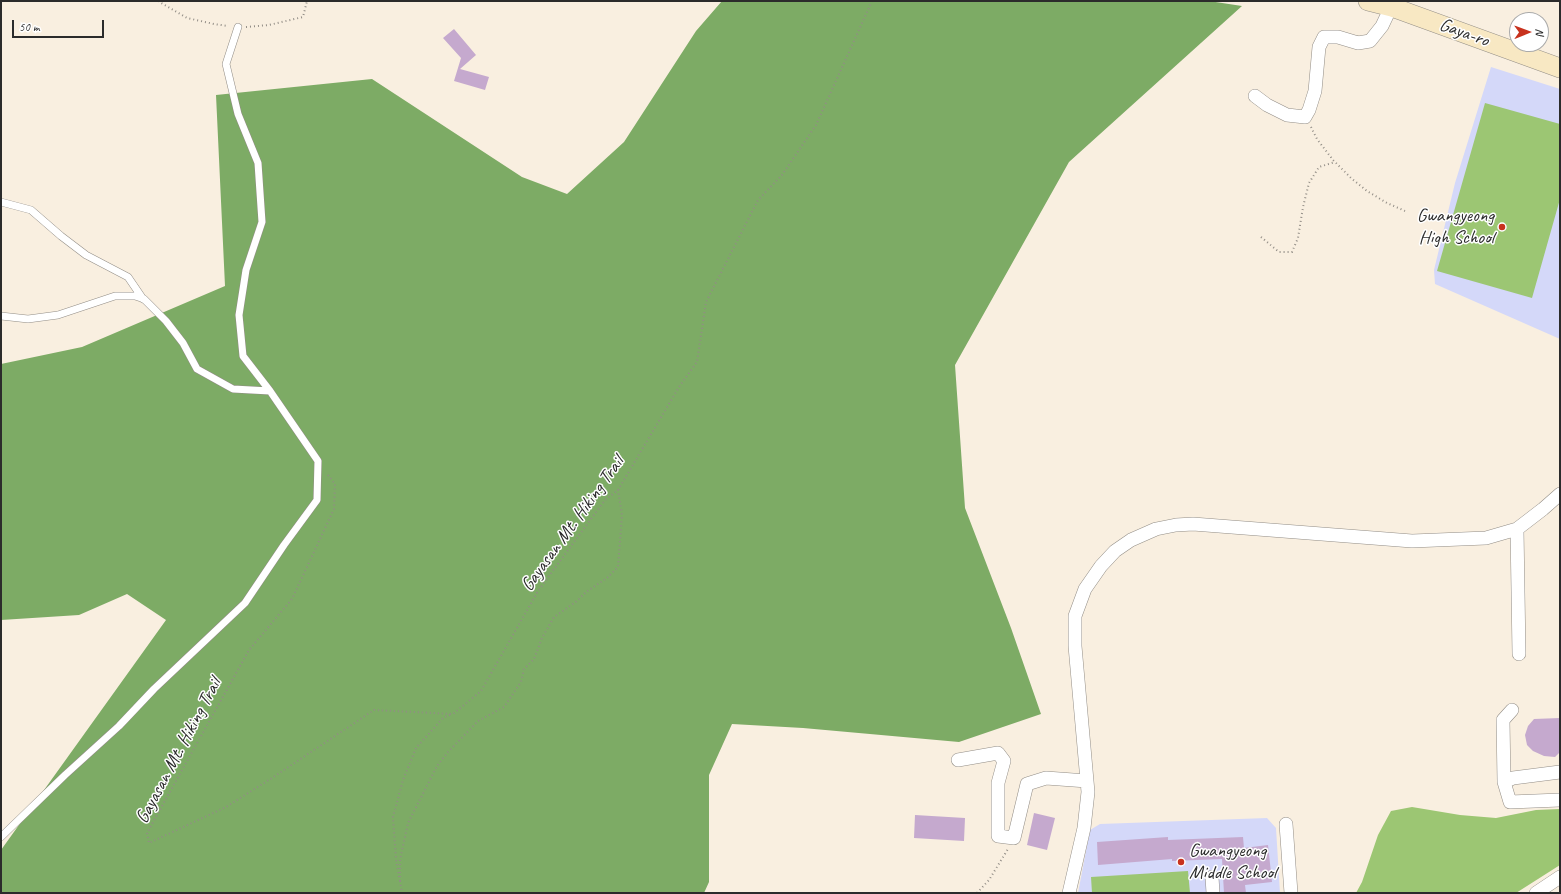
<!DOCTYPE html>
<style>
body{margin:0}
#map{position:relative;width:1561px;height:894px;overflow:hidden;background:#f9efe0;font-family:Caveat,sans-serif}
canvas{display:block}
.frame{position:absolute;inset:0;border:2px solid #2b2b2b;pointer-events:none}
.north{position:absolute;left:1509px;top:12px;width:40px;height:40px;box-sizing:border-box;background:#fff;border:1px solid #aaa;border-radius:50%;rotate:89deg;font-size:11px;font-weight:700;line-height:16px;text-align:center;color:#2b2b2b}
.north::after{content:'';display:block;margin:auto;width:14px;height:18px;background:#c8321e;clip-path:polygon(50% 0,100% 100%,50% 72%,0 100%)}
.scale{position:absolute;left:12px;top:20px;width:92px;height:18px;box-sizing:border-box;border:2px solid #2b2b2b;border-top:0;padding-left:5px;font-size:12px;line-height:14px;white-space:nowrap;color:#2b2b2b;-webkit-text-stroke:3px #fff;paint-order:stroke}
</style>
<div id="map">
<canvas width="1561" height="894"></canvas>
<div class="frame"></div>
<div class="north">N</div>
<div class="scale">50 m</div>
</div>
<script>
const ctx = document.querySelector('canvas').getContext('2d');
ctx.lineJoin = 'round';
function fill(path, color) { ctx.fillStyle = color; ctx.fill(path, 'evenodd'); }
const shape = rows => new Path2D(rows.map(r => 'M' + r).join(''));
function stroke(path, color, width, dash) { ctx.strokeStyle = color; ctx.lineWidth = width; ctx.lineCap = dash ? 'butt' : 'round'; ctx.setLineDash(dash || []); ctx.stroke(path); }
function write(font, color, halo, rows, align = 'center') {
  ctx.font = font + ' Caveat,sans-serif'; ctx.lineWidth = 3; ctx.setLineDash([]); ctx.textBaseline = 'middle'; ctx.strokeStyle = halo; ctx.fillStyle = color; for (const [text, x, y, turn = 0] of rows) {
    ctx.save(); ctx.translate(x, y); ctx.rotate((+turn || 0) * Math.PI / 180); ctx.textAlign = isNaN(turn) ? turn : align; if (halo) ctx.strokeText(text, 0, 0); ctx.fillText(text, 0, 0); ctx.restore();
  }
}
fill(shape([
 [1491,67,1560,89,1560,339,1435,284,1434,270,1455,183],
 [1267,818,1276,828,1280,893,1078,893,1090,830,1100,824]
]), '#d4d8f9');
fill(shape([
 [1485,103,1560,124,1560,199,1532,298,1437,271],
 [1412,807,1460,815,1496,818,1536,810,1560,809,1560,865,1516,893,1356,893,1362,882,1378,835,1391,811],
 [1188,871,1190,893,1092,893,1091,877]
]), '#9cc673');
fill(shape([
 [722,1,1209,1,1242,6,1069,162,955,365,965,508,1011,628,1041,714,959,742,803,728,732,724,709,775,709,882,704,893,1,893,1,850,166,620,127,594,79,615,1,620,1,364,82,347,225,286,216,95,372,79,522,177,567,194,624,142,696,31]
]), '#7dab65');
fill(shape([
 [454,29,476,55,460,69,489,77,485,90,454,81,461,58,443,38],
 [1560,718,1560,752,1555,757,1544,756,1533,751,1527,745,1525,735,1528,726,1534,719],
 [1034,813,1055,818,1047,850,1027,845],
 [915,815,965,818,964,841,914,838],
 [1168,837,1168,840,1243,837,1244,848,1268,845,1272,882,1245,885,1246,893,1224,893,1222,859,1172,861,1172,859,1098,865,1097,842]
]), '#c5a9ce');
const lane = shape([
 [238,27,226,64,238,114,258,163,262,222,246,270,239,315,243,356,270,391],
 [1,202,31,210,61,236,86,255,128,277,143,299],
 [1,316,28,319,58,315,115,296,135,296,144,299,166,321,183,343,197,369,233,389,270,391,318,461,317,500,284,545,245,603,154,689,119,726,65,775,1,837]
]);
const street = shape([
 [1255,96,1267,105,1287,115,1305,117,1309,110,1315,91,1319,47,1324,37,1338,37,1358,43,1370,41,1382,26,1391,7],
 [1517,529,1519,654],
 [1512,710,1503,720,1504,782,1510,802,1560,800],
 [958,760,998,753,1004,761,998,783,998,836,1014,838,1027,784,1046,778,1087,781],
 [1504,782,1513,778,1560,772],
 [1286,824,1291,893],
 [1212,877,1213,893],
 [1069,893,1084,828,1088,792,1075,646,1075,616,1085,589,1101,566,1115,551,1131,540,1156,529,1176,525,1193,524,1412,541,1486,538,1517,529,1543,509,1560,494],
 [1536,893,1560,877]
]);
const secondary = shape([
 [1368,1,1392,7,1560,68]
]);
stroke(lane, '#928d86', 8);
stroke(street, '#928d86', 14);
stroke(secondary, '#928d86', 20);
stroke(shape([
 [158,1,187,18,214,24,228,26],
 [246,27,269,25,303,17,307,1],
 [1311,127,1317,139,1333,160,1351,178,1367,191,1387,203,1405,211],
 [1261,237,1279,252,1292,252,1298,238,1303,207,1309,183,1319,167,1335,162],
 [328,475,335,484,334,509,292,599,249,650,147,833,149,843,226,807,272,778,374,710,453,714,481,691,538,591,605,500,618,490,679,387,697,362,706,302,758,200,782,175,816,125,872,1],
 [399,877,396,859,393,817,403,780,416,748,443,718,452,714],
 [400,881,400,860,408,823,437,766,448,752,478,721,504,707,521,682,524,669,534,659,542,638,554,617,577,601,586,592,607,578,618,567,622,515,618,490],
 [400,881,402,893],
 [977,893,989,880,1008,849]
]), '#928d86', 2, [1, 3]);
stroke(lane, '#fff', 7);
stroke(street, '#fff', 13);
stroke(secondary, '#f8e8c3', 19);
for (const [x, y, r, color] of [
 [1502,227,4,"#c8321e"],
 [1181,862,4,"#c8321e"]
]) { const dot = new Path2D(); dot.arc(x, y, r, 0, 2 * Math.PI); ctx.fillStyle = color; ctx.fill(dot); stroke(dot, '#fff', 1.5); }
write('19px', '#2b2b2b', '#fff', [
 ["Gaya-ro",1464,33,20],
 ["Gayasan Mt. Hiking Trail",573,524,-54],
 ["Gayasan Mt. Hiking Trail",179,751,-62]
]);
write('19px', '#2b2b2b', '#fff', [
 ["Gwangyeong",1494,216],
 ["High School",1494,238],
 ["Gwangyeong",1189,851,"left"],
 ["Middle School",1189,873,"left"]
], 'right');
</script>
